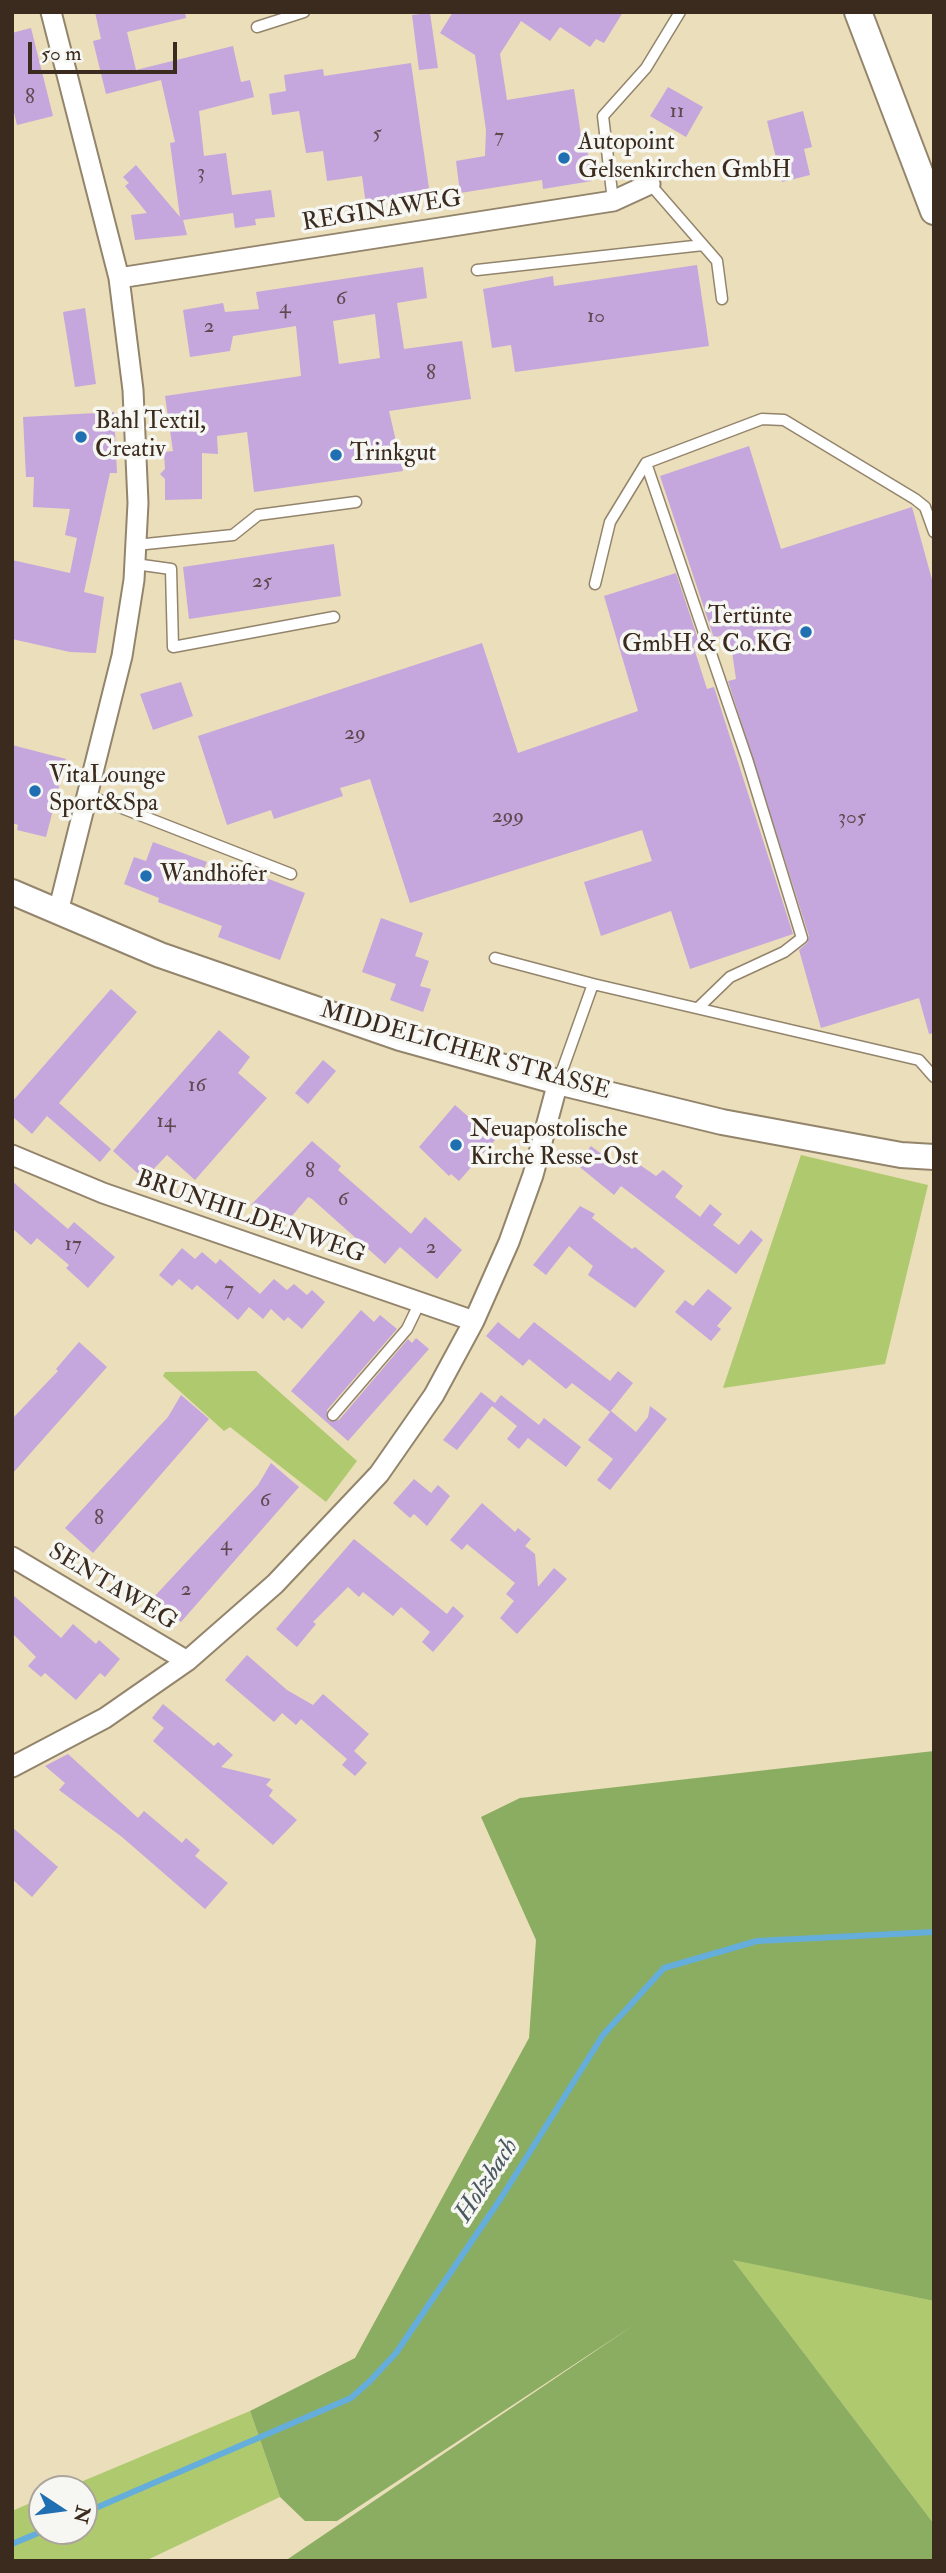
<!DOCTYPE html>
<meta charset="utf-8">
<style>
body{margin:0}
#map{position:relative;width:946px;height:2573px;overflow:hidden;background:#ebdeba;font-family:"IM FELL Double Pica",serif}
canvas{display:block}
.frame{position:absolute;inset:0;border:14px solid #3b2a1e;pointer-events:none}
.north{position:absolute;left:28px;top:2475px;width:70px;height:70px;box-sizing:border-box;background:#f6f6f2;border:2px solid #aba49d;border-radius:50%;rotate:103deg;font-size:19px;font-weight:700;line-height:28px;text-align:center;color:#3b2a1e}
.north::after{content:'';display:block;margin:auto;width:24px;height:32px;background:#1f6fb2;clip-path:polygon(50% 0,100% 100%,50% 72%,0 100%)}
.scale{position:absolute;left:28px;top:42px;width:149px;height:32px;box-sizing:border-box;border:4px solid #3b2a1e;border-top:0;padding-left:9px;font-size:21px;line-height:24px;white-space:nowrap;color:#3b2a1e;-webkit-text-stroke:5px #f6f6f2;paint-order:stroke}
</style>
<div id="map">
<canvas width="946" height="2573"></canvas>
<div class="frame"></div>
<div class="north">N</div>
<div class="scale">50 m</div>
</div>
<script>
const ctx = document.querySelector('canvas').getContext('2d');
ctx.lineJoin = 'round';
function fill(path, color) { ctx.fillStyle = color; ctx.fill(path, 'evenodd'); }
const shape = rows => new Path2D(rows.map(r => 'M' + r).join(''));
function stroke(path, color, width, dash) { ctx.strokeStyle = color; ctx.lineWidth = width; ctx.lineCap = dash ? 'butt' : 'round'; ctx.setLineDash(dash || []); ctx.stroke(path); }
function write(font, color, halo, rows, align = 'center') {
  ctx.font = font + ' "IM FELL Double Pica",serif'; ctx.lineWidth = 7; ctx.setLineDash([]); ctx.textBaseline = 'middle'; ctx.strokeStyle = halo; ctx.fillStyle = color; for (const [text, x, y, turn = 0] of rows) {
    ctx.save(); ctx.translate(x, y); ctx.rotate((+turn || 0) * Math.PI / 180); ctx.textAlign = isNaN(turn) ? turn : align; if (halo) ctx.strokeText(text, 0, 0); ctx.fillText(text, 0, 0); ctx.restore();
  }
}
fill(shape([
 [801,1155,928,1185,885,1364,723,1388],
 [256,1371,357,1461,326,1502,230,1427,224,1431,163,1376,165,1372],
 [732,2259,934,2301,934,2524],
 [250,2411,280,2497,145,2561,12,2561,12,2511,42,2498,42,2531,84,2531,84,2489,64,2489]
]), '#afc96f');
fill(shape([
 [934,1751,934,2301,733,2260,934,2524,934,2561,285,2561,634,2325,337,2521,305,2521,280,2497,250,2411,355,2358,529,2038,536,1940,481,1817,520,1798]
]), '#8bad62');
stroke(shape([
 [84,2513,351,2398,370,2381,396,2353,501,2198,603,2035,664,1968,757,1941,934,1932],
 [12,2544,43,2531]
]), '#65aedc', 6);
fill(shape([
 [95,12,185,12,186,18,127,32,136,70,233,46,241,82,250,80,254,97,199,111,204,156,226,153,232,195,271,190,275,217,255,219,256,225,235,228,233,213,183,220,187,235,135,240,131,215,147,213,125,186,129,183,123,177,136,165,180,217,170,143,175,142,161,80,106,94,93,41,101,39],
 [453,12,623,12,604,43,596,39,590,47,560,27,550,41,521,21,500,54,507,100,574,89,581,135,585,134,592,181,543,189,542,180,460,193,456,161,485,156,486,130,475,55,440,33],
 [430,13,438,68,419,70,412,15],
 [31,28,53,116,17,125,12,104,12,33],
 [411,63,430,195,366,205,362,176,327,181,323,151,306,153,299,111,272,115,269,94,286,91,284,75,323,69,324,76],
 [668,87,703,107,686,137,650,116],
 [803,111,812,147,804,149,810,175,782,182,767,121],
 [697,265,709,346,515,372,511,345,492,348,483,289,553,276,554,286],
 [423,267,427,298,397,303,404,349,462,341,471,399,389,411,403,471,254,492,247,432,217,436,218,454,202,453,202,499,165,500,165,479,160,474,165,469,164,452,173,451,165,396,301,376,296,326,233,336,230,351,190,357,183,310,223,303,225,312,259,309,256,292],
 [375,314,380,358,339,364,333,321],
 [85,308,96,384,75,387,63,312],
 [114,412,117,473,110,473,84,592,104,597,96,653,70,652,12,639,12,560,70,573,77,538,65,535,70,509,33,507,34,477,26,477,23,417],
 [749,446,781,549,912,507,934,587,934,1033,929,1034,919,998,821,1028,799,950,807,943,809,936,728,681,736,679,731,645,727,646,722,635,714,638,660,476],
 [334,544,341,596,189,619,183,567],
 [676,573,699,642,693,645,707,689,714,687,793,934,690,969,671,911,601,936,584,882,652,861,642,830,410,903,370,779,340,788,343,796,274,819,271,810,227,825,198,736,482,643,518,753,638,711,604,596],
 [181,682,193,716,153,730,140,694],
 [12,745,66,759,46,837,17,830,18,825,12,823],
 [153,842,207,862,203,871,237,884,243,869,305,893,280,960,218,937,222,926,158,902,159,898,124,884,134,857,146,861],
 [381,918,423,933,415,956,429,961,420,986,431,989,423,1012,390,1000,396,984,362,972],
 [111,989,137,1012,59,1103,111,1149,100,1162,47,1116,32,1134,12,1116,12,1102],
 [219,1030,250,1057,238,1073,267,1098,195,1180,167,1155,144,1179,113,1151],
 [323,1060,336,1071,308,1104,295,1093],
 [455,1105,495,1140,459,1181,451,1174,449,1176,419,1147],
 [312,1141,341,1166,338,1170,411,1234,425,1217,462,1250,437,1279,400,1247,385,1264,312,1199,308,1197,280,1230,251,1205],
 [591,1146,613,1163,621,1152,656,1176,663,1170,683,1186,675,1197,700,1217,710,1204,722,1214,713,1225,739,1245,751,1230,763,1240,736,1274,621,1186,614,1195,576,1164],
 [12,1181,68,1229,74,1222,115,1257,88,1288,66,1268,69,1265,37,1238,31,1245,12,1228],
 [580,1206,595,1214,592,1218,632,1249,635,1247,665,1271,635,1308,588,1275,593,1266,569,1246,546,1275,533,1265],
 [182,1248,195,1259,202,1252,216,1264,220,1259,260,1294,274,1279,287,1290,294,1284,307,1295,312,1290,325,1302,302,1329,288,1317,284,1321,271,1309,263,1319,249,1307,238,1320,197,1285,192,1290,179,1279,172,1286,159,1275],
 [708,1289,732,1308,717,1326,721,1329,711,1341,675,1312,685,1300,693,1306],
 [361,1310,374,1322,380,1315,397,1329,327,1410,329,1421,339,1420,408,1339,412,1343,416,1338,429,1349,348,1441,291,1391],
 [498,1322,519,1339,534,1322,610,1381,618,1371,633,1383,610,1412,572,1383,566,1389,529,1359,523,1366,486,1336],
 [79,1342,107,1367,12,1474,12,1419,58,1371,56,1369],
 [481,1392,495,1403,501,1395,539,1425,544,1418,581,1447,566,1467,528,1438,519,1449,507,1439,517,1426,492,1406,457,1450,443,1440],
 [181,1395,209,1419,93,1553,65,1528,168,1417],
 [650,1406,667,1419,610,1490,597,1480,613,1459,588,1440,611,1411,636,1432,648,1417],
 [271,1463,299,1487,181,1622,153,1598,258,1485],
 [414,1479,431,1493,438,1485,450,1496,427,1526,414,1514,410,1518,393,1503],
 [482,1503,515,1532,518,1528,531,1539,525,1546,535,1554,538,1587,554,1568,567,1579,517,1634,500,1618,514,1601,506,1594,515,1583,467,1544,462,1550,450,1540],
 [354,1539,447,1614,453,1606,464,1616,433,1652,422,1642,430,1632,401,1607,393,1616,363,1592,359,1597,348,1587,313,1622,316,1624,297,1647,276,1629],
 [12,1594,61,1638,73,1624,96,1644,99,1640,120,1659,105,1677,100,1673,76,1700,45,1673,41,1677,28,1666,36,1657,12,1633],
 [247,1655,287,1690,313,1705,323,1694,369,1734,354,1751,367,1763,355,1776,342,1765,347,1759,301,1719,296,1725,282,1713,274,1722,225,1680],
 [163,1704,214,1746,218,1742,233,1755,221,1767,271,1779,266,1785,273,1790,269,1796,297,1820,273,1845,153,1741,164,1728,152,1718],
 [68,1754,138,1818,144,1811,182,1843,186,1838,200,1850,195,1856,228,1883,205,1909,122,1837,59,1790,65,1783,45,1766],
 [12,1827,58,1867,32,1897,12,1879]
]), '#c5a6dd');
const service = shape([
 [257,27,304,12],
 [650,184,717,261,722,299],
 [613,201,603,116,646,68,680,12],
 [477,270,703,245],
 [646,463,747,759,802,938,784,952,730,977,698,1008],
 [136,545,233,535,258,515,356,502],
 [135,564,171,569,173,647,334,617],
 [595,584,610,522,646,463,762,419,784,420,915,499,925,507,934,532],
 [87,797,104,801,291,874],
 [495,958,593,984],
 [558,1082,593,984,919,1060,934,1077],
 [333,1415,407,1329,419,1304]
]);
const minor = shape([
 [51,12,119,278,133,390,138,503,134,580,122,656,58,912],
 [119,278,613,201,650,184],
 [12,1155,103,1193,474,1321],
 [12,1557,187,1661],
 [12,1767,105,1718,187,1661,275,1584,379,1474,434,1395,474,1321,509,1242,533,1175,558,1082]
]);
const tertiary = shape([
 [12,892,160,955,400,1038,558,1082,722,1122,901,1155,934,1157]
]);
const secondary = shape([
 [858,12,934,211]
]);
stroke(service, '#93846c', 13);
stroke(minor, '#93846c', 23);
stroke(tertiary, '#93846c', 28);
stroke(secondary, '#93846c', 30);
stroke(service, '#fff', 10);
stroke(minor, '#fff', 19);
stroke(tertiary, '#fff', 24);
stroke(secondary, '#fff', 26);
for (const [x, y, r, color] of [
 [564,158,7,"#1f6fb2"],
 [81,437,7,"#1f6fb2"],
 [336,455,7,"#1f6fb2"],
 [806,632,7,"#1f6fb2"],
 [35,791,7,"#1f6fb2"],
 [146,876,7,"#1f6fb2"],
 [456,1145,7,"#1f6fb2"]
]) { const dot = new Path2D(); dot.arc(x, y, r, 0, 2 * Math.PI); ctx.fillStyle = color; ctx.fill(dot); stroke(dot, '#f6f6f2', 2.5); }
write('21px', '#5e494e', null, [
 ["8",30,98],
 ["11",677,112],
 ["5",377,134],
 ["7",499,137],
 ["3",201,173],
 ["6",341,299],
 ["4",285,308],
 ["10",596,317],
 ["2",209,327],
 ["8",431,374],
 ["25",262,582],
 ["29",355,734],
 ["299",508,817],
 ["305",852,818],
 ["16",197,1086],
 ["14",166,1122],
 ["8",310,1172],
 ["6",343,1200],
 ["17",73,1245],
 ["2",431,1248],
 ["7",229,1290],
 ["6",265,1501],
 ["8",99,1519],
 ["4",226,1545],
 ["2",186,1590]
]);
write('24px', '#3b2a1e', '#f6f6f2', [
 ["Autopoint",578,144],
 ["Gelsenkirchen GmbH",578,172],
 ["Bahl Textil,",95,423],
 ["Creativ",95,451],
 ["Trinkgut",350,455],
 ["Tertünte",792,618,"right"],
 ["GmbH & Co.KG",792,646,"right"],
 ["VitaLounge",49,777],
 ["Sport&Spa",49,805],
 ["Wandhöfer",160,876],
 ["Neuapostolische",470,1131],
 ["Kirche Resse-Ost",470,1159]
], 'left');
write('24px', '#3b2a1e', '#f6f6f2', [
 ["REGINAWEG",382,212,-9],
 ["MIDDELICHER STRASSE",465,1052,16],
 ["BRUNHILDENWEG",250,1218,19],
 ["SENTAWEG",112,1588,31]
]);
write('italic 26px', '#4a5860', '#f6f6f2', [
 ["Holzbach",488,2181,-57]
]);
</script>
